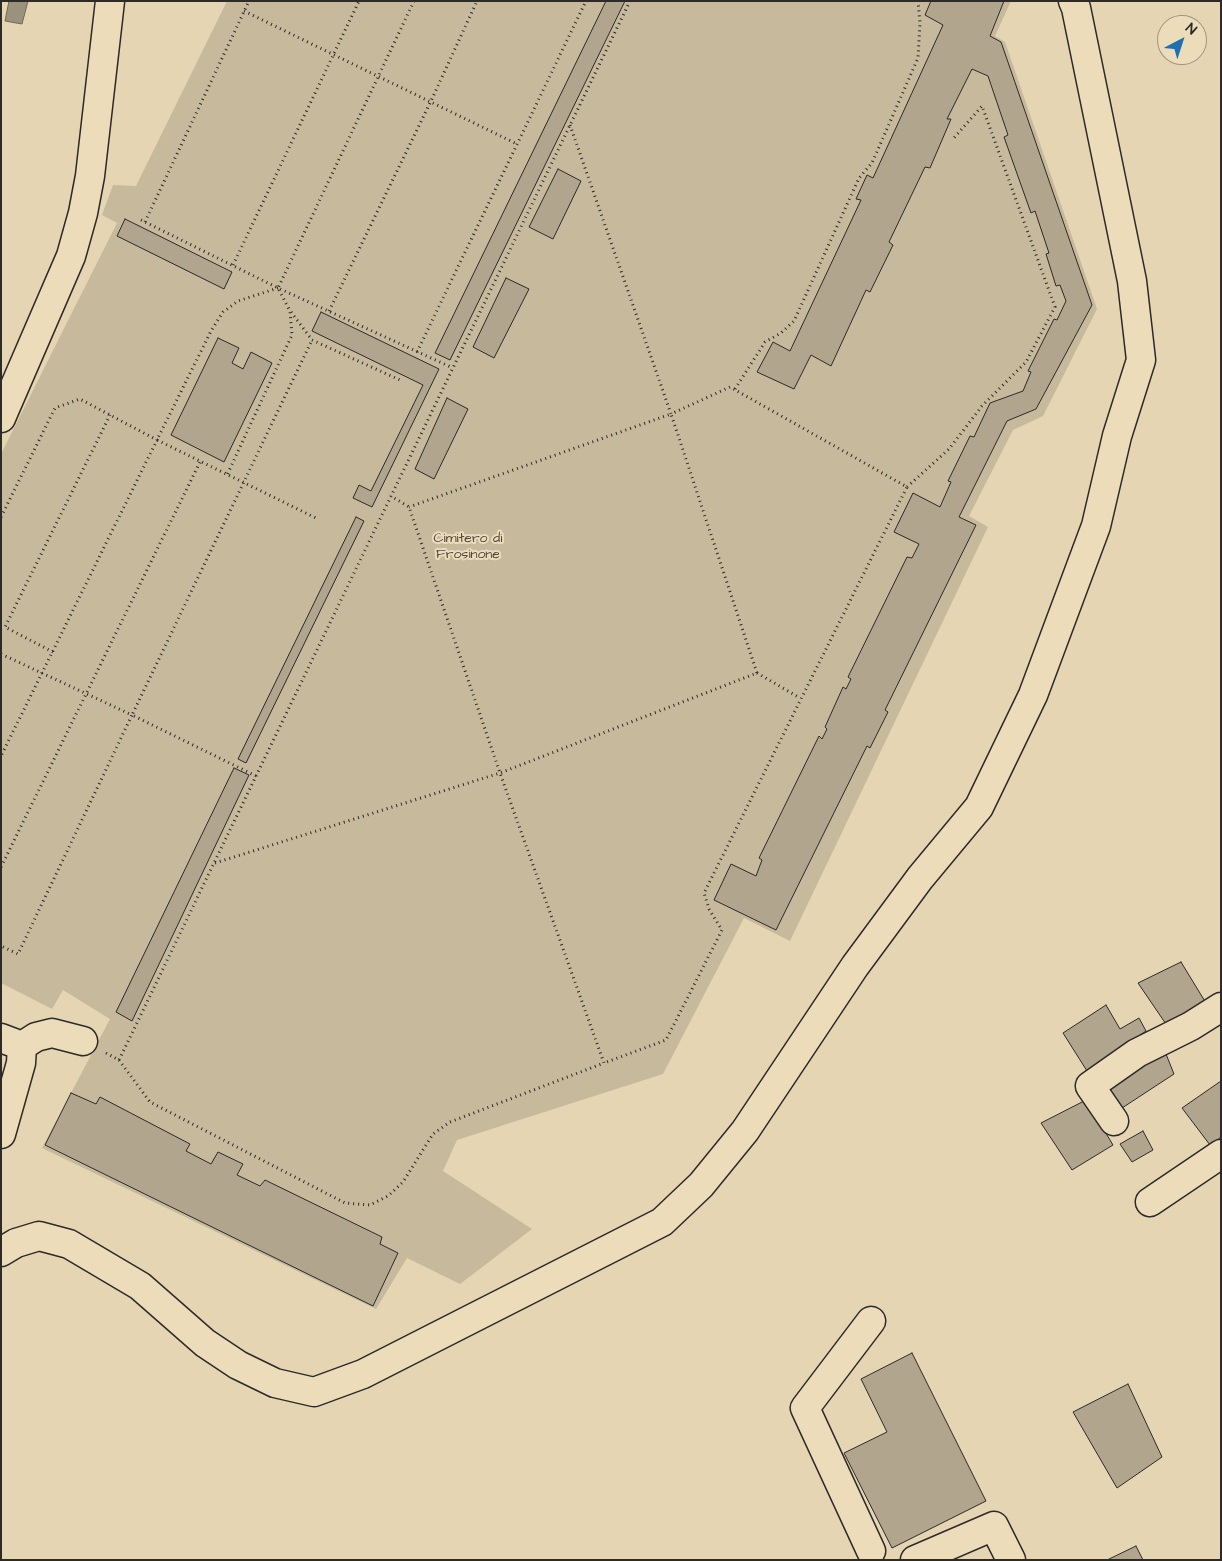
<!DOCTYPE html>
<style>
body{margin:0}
#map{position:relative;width:1222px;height:1561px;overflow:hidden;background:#e5d5b3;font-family:"Architects Daughter",sans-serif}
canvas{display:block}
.frame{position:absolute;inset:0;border:2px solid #2b2b2b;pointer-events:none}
.north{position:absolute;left:1157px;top:15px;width:50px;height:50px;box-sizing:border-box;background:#eddcb9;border:1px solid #9f9580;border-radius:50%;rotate:40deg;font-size:14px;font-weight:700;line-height:20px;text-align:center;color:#2b2b2b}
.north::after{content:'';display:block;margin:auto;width:18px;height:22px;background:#1f6fb2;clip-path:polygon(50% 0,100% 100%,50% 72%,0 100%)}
</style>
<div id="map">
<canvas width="1222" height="1561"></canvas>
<div class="frame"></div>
<div class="north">N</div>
</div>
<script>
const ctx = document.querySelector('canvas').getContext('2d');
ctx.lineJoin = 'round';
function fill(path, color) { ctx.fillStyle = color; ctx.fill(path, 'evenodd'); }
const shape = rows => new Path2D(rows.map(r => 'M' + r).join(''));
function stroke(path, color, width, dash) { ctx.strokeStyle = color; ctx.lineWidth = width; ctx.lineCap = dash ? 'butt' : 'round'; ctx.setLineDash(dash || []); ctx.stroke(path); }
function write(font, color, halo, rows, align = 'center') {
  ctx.font = font + ' "Architects Daughter",sans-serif'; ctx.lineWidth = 4; ctx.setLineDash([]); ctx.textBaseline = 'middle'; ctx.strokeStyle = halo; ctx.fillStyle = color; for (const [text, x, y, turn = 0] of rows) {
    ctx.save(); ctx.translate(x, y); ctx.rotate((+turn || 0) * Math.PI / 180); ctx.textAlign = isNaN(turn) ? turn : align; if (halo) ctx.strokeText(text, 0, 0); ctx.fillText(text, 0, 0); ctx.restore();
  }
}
fill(shape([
 [227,1,1011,1,995,36,1005,42,1097,309,1043,416,1013,430,969,516,988,527,790,941,744,918,663,1074,457,1140,443,1171,532,1229,460,1284,407,1258,376,1309,42,1148,110,1019,63,990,52,1009,1,983,1,454,117,223,102,215,113,185,136,186]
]), '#c7b99c');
const water = shape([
 [9,1,28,1,22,24,5,21,9,1]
]);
fill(water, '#9b927d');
stroke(water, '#6e695c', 1);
const building = shape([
 [606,1,625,1,450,360,435,353,606,1],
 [931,1,1004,1,990,36,1001,42,1092,305,1036,409,1007,421,959,517,976,525,885,710,888,712,870,748,867,746,776,930,714,900,731,864,756,876,762,860,759,858,819,736,822,739,827,729,825,727,843,687,846,689,851,679,848,677,907,557,912,558,919,544,894,532,913,493,940,507,951,482,948,481,970,436,974,437,990,403,1023,391,1031,372,1028,371,1054,319,1057,320,1066,301,1060,285,1056,286,1046,254,1049,253,1035,211,1031,213,1004,137,1008,135,988,76,972,69,947,119,951,119,930,168,925,167,889,242,893,245,870,292,866,290,831,366,811,355,794,389,757,372,773,342,790,351,861,200,856,199,867,175,873,178,943,25,925,15,931,1],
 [558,169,581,181,553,239,529,227,558,169],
 [125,219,232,272,224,289,117,236,125,219],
 [506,278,529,289,494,358,473,347,506,278],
 [321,312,439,369,372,507,353,498,359,485,371,491,423,385,312,331,321,312],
 [218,338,239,348,232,363,243,369,251,352,272,363,224,462,171,435,218,338],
 [447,398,468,409,434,479,415,469,447,398],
 [356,517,364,521,246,763,238,759,356,517],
 [234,768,249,775,132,1021,116,1012,234,768],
 [1181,962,1206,1003,1168,1027,1138,983,1181,962],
 [1106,1005,1120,1029,1139,1018,1146,1031,1087,1071,1063,1033,1106,1005],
 [1164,1049,1174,1074,1119,1110,1103,1086,1164,1049],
 [1221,1081,1221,1137,1210,1145,1182,1108,1221,1081],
 [71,1093,96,1104,100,1097,190,1144,186,1151,211,1164,218,1152,243,1164,237,1175,260,1186,265,1180,382,1237,380,1244,398,1253,373,1306,45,1145,71,1093],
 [1086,1100,1113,1145,1072,1170,1041,1123,1086,1100],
 [1143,1131,1153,1150,1132,1162,1120,1144,1143,1131],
 [912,1353,986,1501,892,1548,844,1453,887,1432,861,1379,912,1353],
 [1128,1384,1162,1457,1117,1488,1073,1412,1128,1384],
 [1136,1546,1143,1560,1107,1560,1136,1546]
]);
fill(building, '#b1a58d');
stroke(building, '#2b2b2b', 1);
const minor = shape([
 [1,418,71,256,83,213,90,176,110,1],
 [1,1038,22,1046,21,1063,1,1134],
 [22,1046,36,1037,52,1033,83,1041],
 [1114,1121,1090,1086,1137,1053,1191,1026,1221,1007],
 [1150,1202,1221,1154],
 [1,1252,16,1243,39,1236,69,1244,140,1286,205,1343,238,1365,275,1383,314,1392,363,1374,662,1222,701,1185,745,1131,855,966,920,878,979,807,1033,695,1096,526,1117,436,1141,360,1132,281,1076,8,1073,1],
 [871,1321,805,1408,871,1551],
 [915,1560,994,1526,1011,1560]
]);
stroke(minor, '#2b2b2b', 31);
stroke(shape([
 [414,1,278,288,453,368],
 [244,11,517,144],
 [570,125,671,414,730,387,907,487,704,893,709,909,722,930,666,1040,604,1063],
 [141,220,278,288,290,311,292,335,227,475],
 [145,222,249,1],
 [233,265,359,1],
 [278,288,238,301,223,312,211,331,157,440,318,519],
 [329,311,431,101,477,1],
 [291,312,312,340,400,380],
 [417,352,586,1],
 [735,389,765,342,781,333,794,321,859,178,872,163,918,58,920,23,918,1],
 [907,487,949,449,982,406,1026,362,1055,307,982,106,953,139],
 [1,517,55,408,80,399,157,440,1,756],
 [53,652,5,627,110,415],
 [1,654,132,715,18,954,1,946],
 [757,673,800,698],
 [256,776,132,715,312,340],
 [215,863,500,773,757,673,671,414,409,507],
 [1,867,200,462],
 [106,1053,119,1060,630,1],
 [119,1060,150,1102,345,1203,370,1205,388,1196,403,1182,433,1134,450,1122,604,1063,500,773,409,507,391,496]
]), '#2b2b2b', 3, [1, 4]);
stroke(minor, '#eddcb9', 28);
write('14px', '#4a4742', '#eddcb9', [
 ["Cimitero di",468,539],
 ["Frosinone",468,555]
]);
</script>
